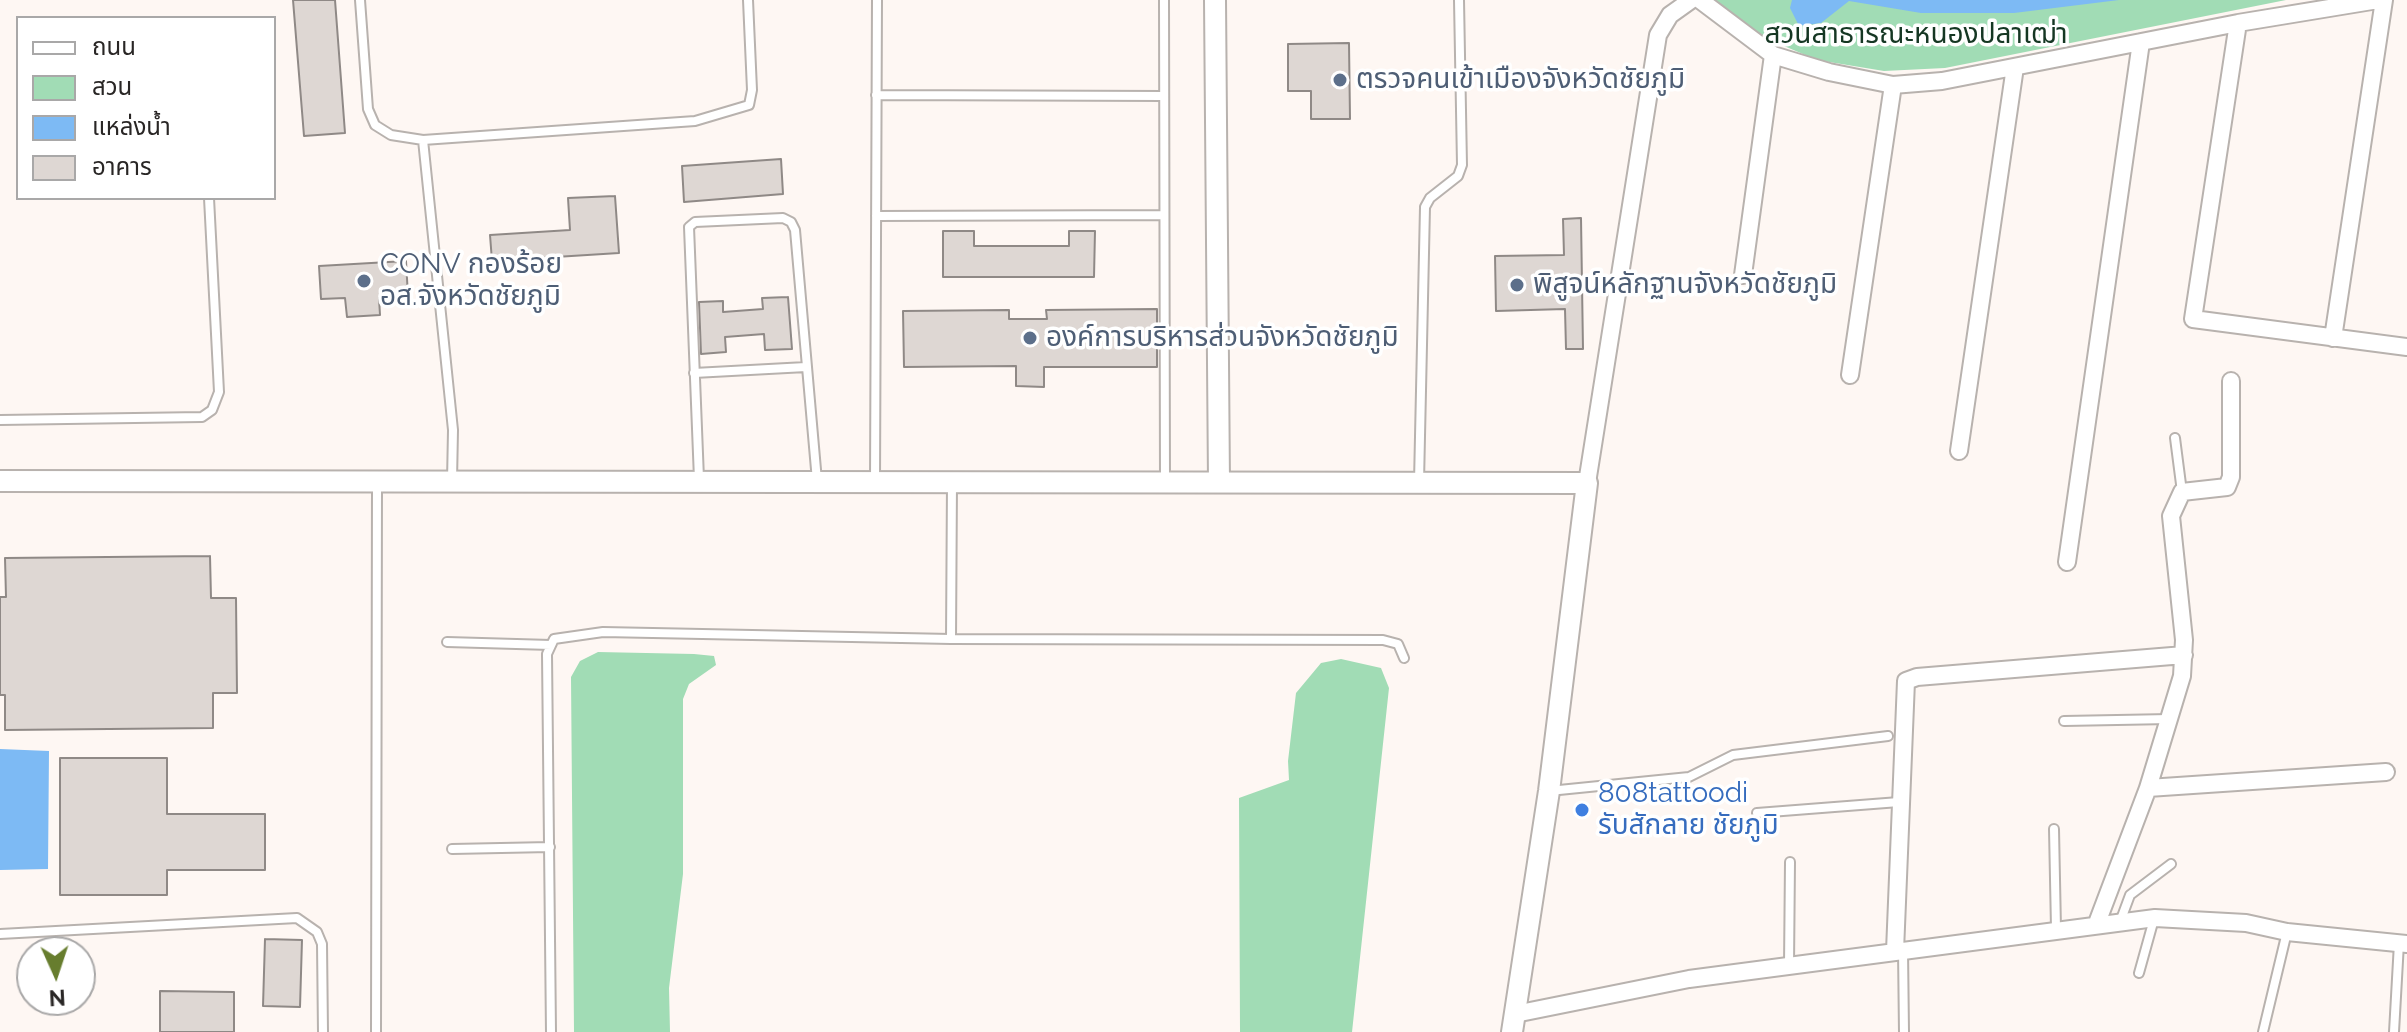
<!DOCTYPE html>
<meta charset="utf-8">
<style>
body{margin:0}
#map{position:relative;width:2407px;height:1032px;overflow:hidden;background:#fef7f3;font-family:Raleway,"Noto Sans Thai",sans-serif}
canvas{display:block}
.legend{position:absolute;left:16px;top:16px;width:260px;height:184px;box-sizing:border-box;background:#fff;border:2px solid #a9a8a8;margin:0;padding:10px 14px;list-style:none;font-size:24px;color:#292625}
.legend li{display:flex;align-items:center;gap:16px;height:40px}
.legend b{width:40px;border:2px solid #a9a8a8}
.north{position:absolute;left:16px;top:936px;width:80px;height:80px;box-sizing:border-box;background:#fff;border:2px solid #a9a8a8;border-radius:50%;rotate:177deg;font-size:22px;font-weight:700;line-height:32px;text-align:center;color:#292625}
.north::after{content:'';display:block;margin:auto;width:28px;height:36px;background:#677d2e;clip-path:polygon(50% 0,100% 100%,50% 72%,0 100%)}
</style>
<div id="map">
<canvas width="2407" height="1032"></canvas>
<ul class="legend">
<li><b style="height:10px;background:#fff"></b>ถนน</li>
<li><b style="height:22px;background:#a1dcb5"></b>สวน</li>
<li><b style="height:22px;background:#7dbaf4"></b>แหล่งน้ำ</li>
<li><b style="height:22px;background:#ded7d3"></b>อาคาร</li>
</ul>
<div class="north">N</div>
</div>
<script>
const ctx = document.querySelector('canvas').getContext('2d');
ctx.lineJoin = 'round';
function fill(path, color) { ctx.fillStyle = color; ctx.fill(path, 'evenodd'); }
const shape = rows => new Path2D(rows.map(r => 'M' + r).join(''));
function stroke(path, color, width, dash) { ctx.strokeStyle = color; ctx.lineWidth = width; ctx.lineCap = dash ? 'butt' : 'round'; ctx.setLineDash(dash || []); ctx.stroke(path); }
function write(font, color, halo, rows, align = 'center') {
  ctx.font = font + ' Raleway,"Noto Sans Thai",sans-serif'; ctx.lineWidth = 7; ctx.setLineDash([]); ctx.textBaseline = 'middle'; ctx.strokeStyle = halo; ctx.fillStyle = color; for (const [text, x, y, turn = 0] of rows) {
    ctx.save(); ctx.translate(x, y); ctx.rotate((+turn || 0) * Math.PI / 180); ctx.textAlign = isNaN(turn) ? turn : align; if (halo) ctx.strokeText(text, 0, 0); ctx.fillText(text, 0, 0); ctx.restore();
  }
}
fill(shape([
 [1714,0,2286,0,1945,68,1884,71,1817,60,1756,34],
 [598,652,694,654,714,656,716,665,689,684,683,699,683,874,669,988,670,1032,574,1032,571,677,580,661],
 [1341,659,1381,668,1389,688,1352,1032,1240,1032,1239,798,1289,780,1288,761,1296,693,1321,663]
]), '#a1dcb5');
fill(shape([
 [1792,0,2119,0,2014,13,1921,13,1849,1,1821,23,1799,26,1790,8],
 [0,749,49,751,48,869,0,870]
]), '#7dbaf4');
const building = shape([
 [293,0,335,0,345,133,304,136,293,0],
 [1349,43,1350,119,1311,119,1311,91,1288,91,1288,44,1349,43],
 [781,159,783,194,684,202,682,166,781,159],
 [615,196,619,253,492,261,490,235,570,230,568,198,615,196],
 [1581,218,1583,349,1566,349,1565,309,1496,311,1495,256,1564,255,1563,219,1581,218],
 [943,231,974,231,974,246,1069,246,1069,231,1095,231,1094,277,943,277,943,231],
 [406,261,408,296,379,298,380,315,347,317,345,298,321,299,319,266,406,261],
 [788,297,792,349,765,350,764,334,725,337,726,352,701,354,699,302,723,301,723,312,763,309,762,298,788,297],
 [1157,309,1157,367,1044,367,1044,387,1016,386,1016,366,904,367,903,311,1009,310,1009,319,1047,319,1046,310,1157,309],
 [210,556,211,598,236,598,237,693,213,693,213,728,5,730,5,695,0,695,0,597,6,597,5,558,210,556],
 [60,758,167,758,167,814,265,814,265,870,167,870,167,895,60,895,60,758],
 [265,939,302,940,300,1007,263,1006,265,939],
 [160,991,234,992,234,1032,160,1032,160,991]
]);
fill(building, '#ded7d3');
stroke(building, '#8f8986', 2);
const service = shape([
 [360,0,368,109,375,125,391,135,423,140,453,430,452,481],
 [1164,0,1165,482],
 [876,95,1164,96],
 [423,140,695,121,749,105,752,90,748,0],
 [876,216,1164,215],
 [694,373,806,367],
 [0,420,202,417,212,410,219,392,209,198],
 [2175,438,2182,492],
 [699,479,689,227,695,222,783,218,791,222,795,230,817,481],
 [875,481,877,0],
 [1419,482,1425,207,1430,198,1458,176,1462,165,1459,0],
 [951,639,952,483],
 [447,642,551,645],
 [2064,721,2170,719],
 [1549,791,1689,777,1733,755,1888,736],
 [1757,813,1899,802],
 [2054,829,2056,929],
 [452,849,550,847],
 [2120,922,2130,895,2171,864],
 [0,934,297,918,317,932,322,944,323,1032],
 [1903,950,1904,1032],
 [1789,965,1790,862],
 [2139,973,2154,919],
 [376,1032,377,482],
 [551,1032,547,654,554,639,603,632,951,639,1383,640,1398,644,1404,658],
 [2263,1032,2287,932],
 [2394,1032,2399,943]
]);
const minor = shape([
 [1700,0,1773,55,1829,72,1893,85,1942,81,2238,23,2378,0],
 [2238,23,2193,319,2407,347],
 [1743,275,1773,55],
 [2333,338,2384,0],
 [1850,375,1893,85],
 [1959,451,2015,67],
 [1587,483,1658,35,1670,15,1691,0],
 [2067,562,2141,42],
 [2148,788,2386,772],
 [2097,923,2148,788,2182,676,2184,640,2171,516,2182,492,2227,487,2231,477,2231,381],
 [1895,951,1906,681,1917,677,2184,655],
 [1515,1014,1689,979,2155,918,2246,923,2287,932,2407,944]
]);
const tertiary = shape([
 [1215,0,1219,482],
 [0,481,1587,483,1549,791,1512,1032]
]);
stroke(service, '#b8b2ae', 12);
stroke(minor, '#b8b2ae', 20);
stroke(tertiary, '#b8b2ae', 24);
stroke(service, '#fff', 8);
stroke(minor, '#fff', 16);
stroke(tertiary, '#fff', 20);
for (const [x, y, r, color] of [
 [1340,80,8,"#5c6f8a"],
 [364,281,8,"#5c6f8a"],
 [1517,285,8,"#5c6f8a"],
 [1030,338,8,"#5c6f8a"],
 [1582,810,8,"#3f7fe0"]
]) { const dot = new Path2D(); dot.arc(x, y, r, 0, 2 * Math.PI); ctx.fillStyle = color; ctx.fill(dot); stroke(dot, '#fff', 3); }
write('28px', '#153723', '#fff', [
 ["สวนสาธารณะหนองปลาเฒ่า",1916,35]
]);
write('28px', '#4e5e75', '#fff', [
 ["ตรวจคนเข้าเมืองจังหวัดชัยภูมิ",1356,80],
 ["CONV กองร้อย",380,265],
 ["อส.จังหวัดชัยภูมิ",380,297],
 ["พิสูจน์หลักฐานจังหวัดชัยภูมิ",1533,285],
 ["องค์การบริหารส่วนจังหวัดชัยภูมิ",1046,338]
], 'left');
write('28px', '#366cbe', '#fff', [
 ["808tattoodi",1598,794],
 ["รับสักลาย ชัยภูมิ",1598,826]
], 'left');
</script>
